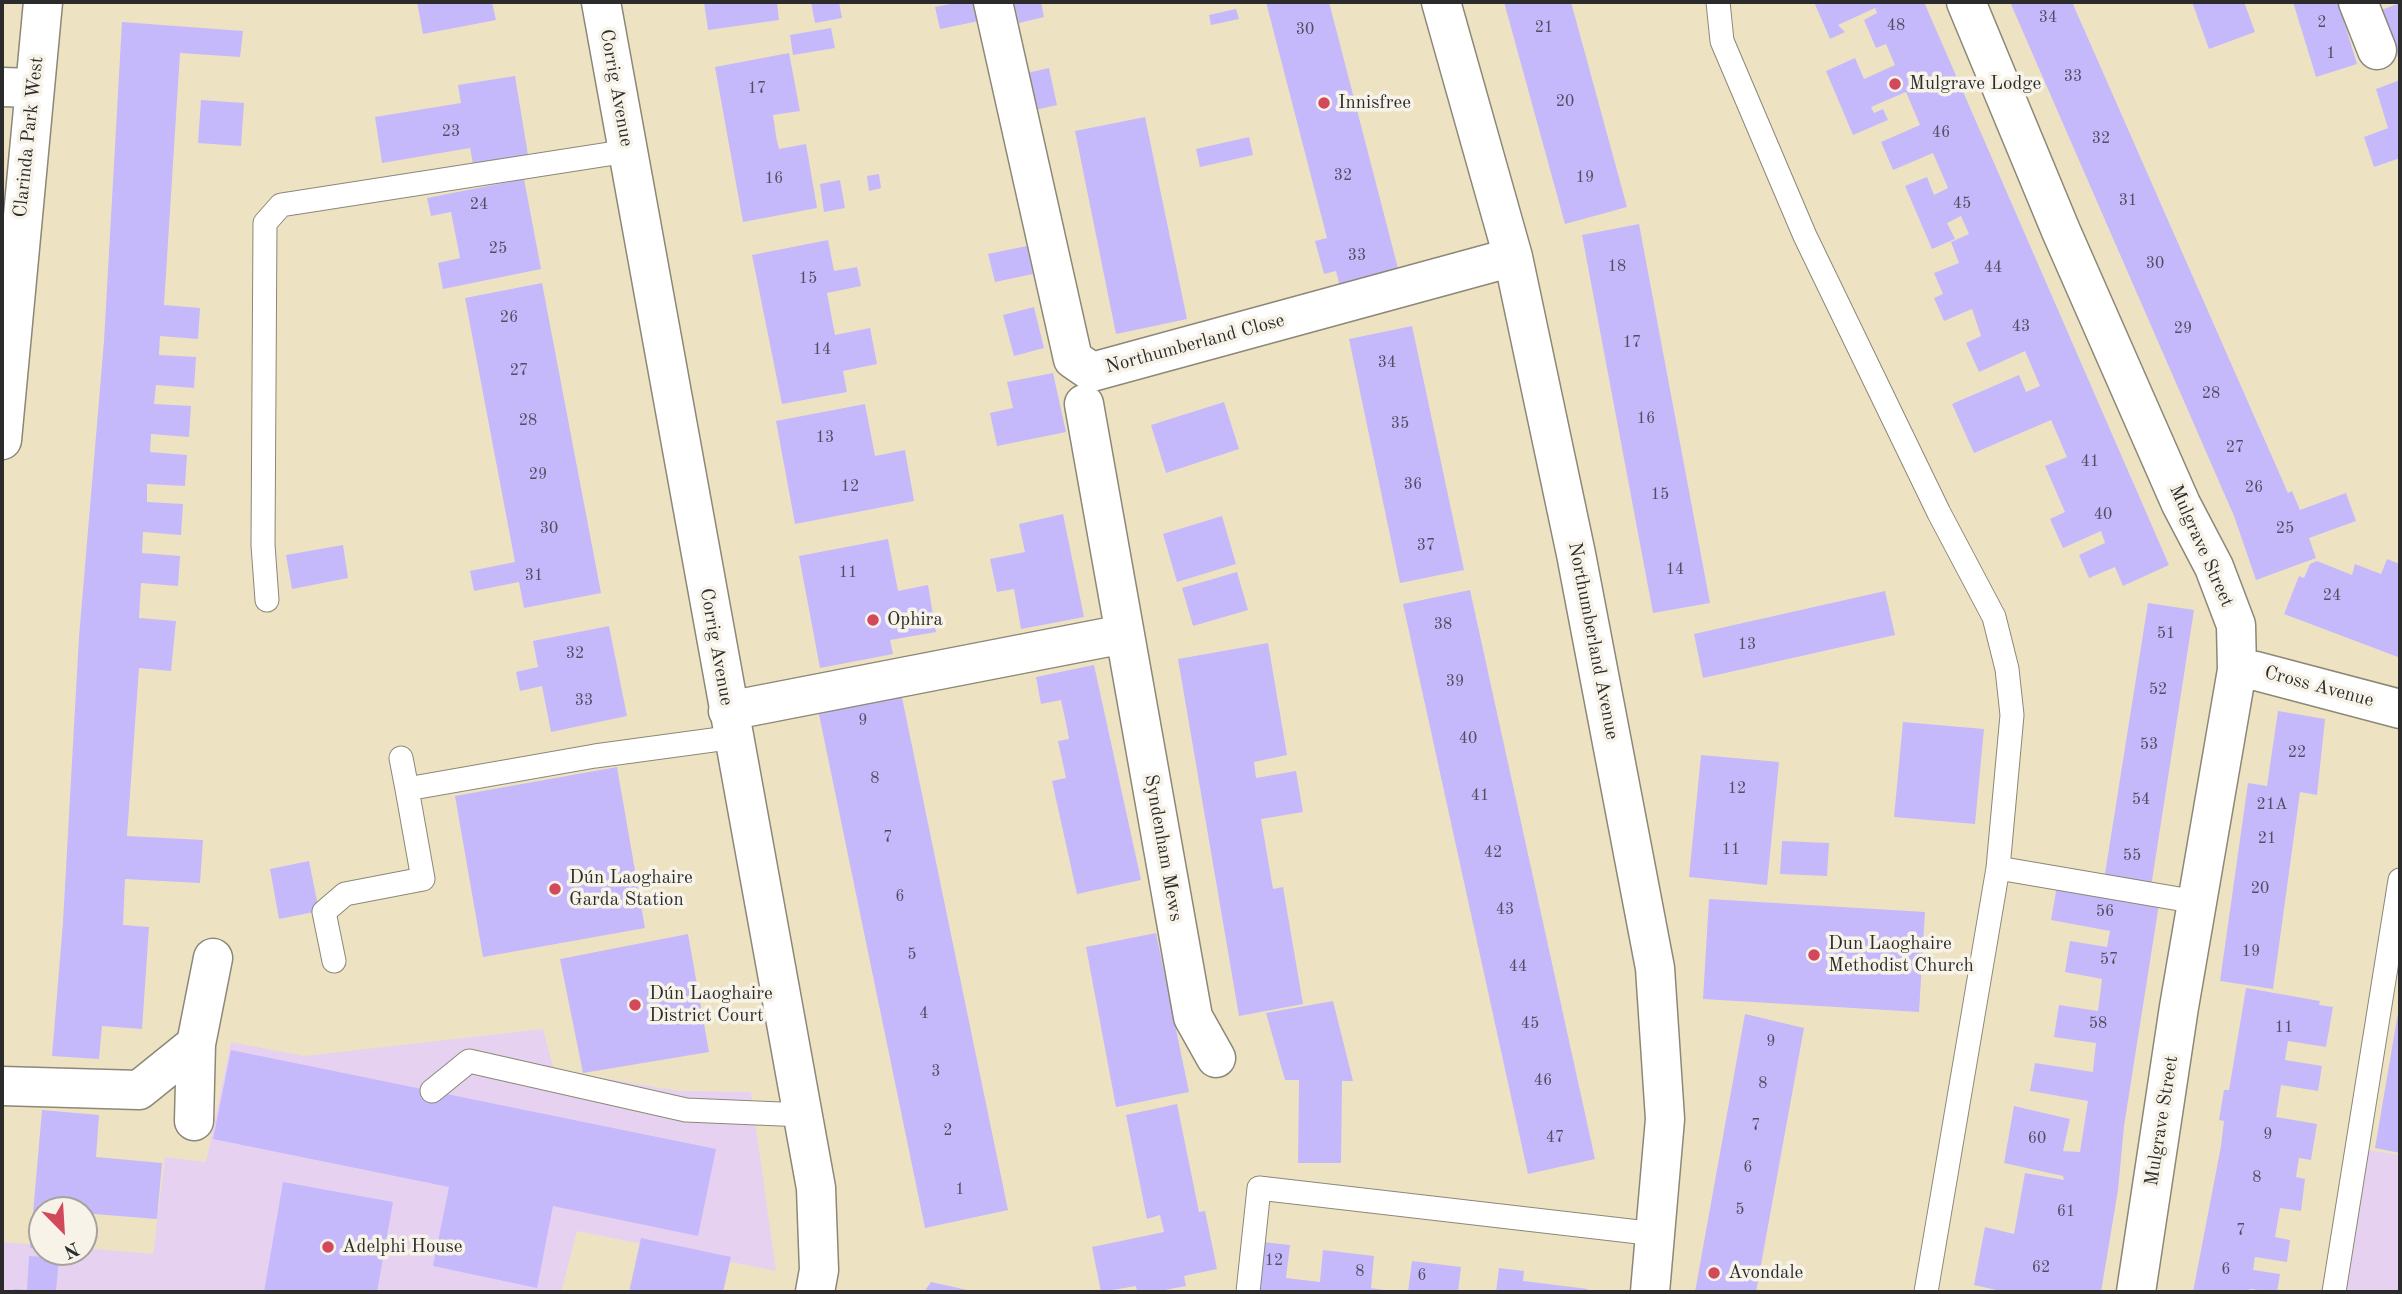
<!DOCTYPE html>
<meta charset="utf-8">
<style>
body{margin:0}
#map{position:relative;width:2402px;height:1294px;overflow:hidden;background:#ede3c3;font-family:"Old Standard TT",serif}
canvas{display:block}
.frame{position:absolute;inset:0;border:4px solid #2b2b2b;pointer-events:none}
.north{position:absolute;left:28px;top:1196px;width:70px;height:70px;box-sizing:border-box;background:#f7f3e8;border:2px solid #a5a39c;border-radius:50%;rotate:156deg;font-size:19px;font-weight:700;line-height:28px;text-align:center;color:#2b2b2b}
.north::after{content:'';display:block;margin:auto;width:24px;height:32px;background:#d1495b;clip-path:polygon(50% 0,100% 100%,50% 72%,0 100%)}
</style>
<div id="map">
<canvas width="2402" height="1294"></canvas>
<div class="frame"></div>
<div class="north">N</div>
</div>
<script>
const ctx = document.querySelector('canvas').getContext('2d');
ctx.lineJoin = 'round';
function fill(path, color) { ctx.fillStyle = color; ctx.fill(path, 'evenodd'); }
const shape = rows => new Path2D(rows.map(r => 'M' + r).join(''));
function stroke(path, color, width, dash) { ctx.strokeStyle = color; ctx.lineWidth = width; ctx.lineCap = dash ? 'butt' : 'round'; ctx.setLineDash(dash || []); ctx.stroke(path); }
function write(font, color, halo, rows, align = 'center') {
  ctx.font = font + ' "Old Standard TT",serif'; ctx.lineWidth = 7; ctx.setLineDash([]); ctx.textBaseline = 'middle'; ctx.strokeStyle = halo; ctx.fillStyle = color; for (const [text, x, y, turn = 0] of rows) {
    ctx.save(); ctx.translate(x, y); ctx.rotate((+turn || 0) * Math.PI / 180); ctx.textAlign = isNaN(turn) ? turn : align; if (halo) ctx.strokeText(text, 0, 0); ctx.fillText(text, 0, 0); ctx.restore();
  }
}
fill(shape([
 [543,1029,554,1070,679,1091,751,1092,776,1271,577,1231,561,1292,2,1292,2,1242,42,1245,42,1252,84,1252,84,1248,153,1254,165,1157,206,1162,231,1042,304,1056],
 [2368,1150,2400,1155,2400,1292,2344,1292]
]), '#e6d2f0');
fill(shape([
 [417,2,492,2,496,20,423,34],
 [704,2,777,2,779,20,708,30],
 [811,2,839,2,842,18,815,23],
 [961,2,975,2,979,21,940,29,935,7],
 [1014,2,1041,2,1044,17,1019,23],
 [1266,2,1329,2,1401,280,1342,295,1336,271,1324,274,1315,241,1327,238],
 [1504,2,1571,2,1627,207,1565,224],
 [1814,2,1924,2,2169,565,2123,586,2115,567,2089,578,2079,555,2105,543,2101,531,2063,548,2050,519,2065,512,2045,466,2067,457,2051,420,1974,453,1952,404,2019,375,2026,392,2040,386,2025,351,1979,372,1966,343,1981,336,1972,309,1944,321,1934,298,1943,294,1934,273,1959,263,1951,242,1969,234,1961,216,1947,223,1955,239,1932,249,1905,186,1927,177,1934,195,1948,188,1933,153,1893,170,1881,142,1920,125,1906,92,1871,107,1874,113,1883,109,1888,120,1853,135,1826,71,1855,58,1864,79,1895,65,1886,44,1876,48,1864,20,1877,13,1875,8,1838,25,1845,32,1830,39],
 [2010,2,2072,2,2288,493,2292,491,2300,510,2346,493,2356,521,2309,538,2316,558,2256,580,2234,516],
 [2192,2,2244,2,2255,32,2209,49],
 [2293,2,2338,2,2357,64,2316,77],
 [2400,3,2400,63,2381,10],
 [1236,9,1239,19,1211,25,1209,15],
 [122,22,243,31,240,57,180,53,164,305,200,308,198,339,160,336,159,355,196,357,194,388,156,385,154,404,191,406,189,437,151,434,150,452,187,455,185,486,147,484,147,502,183,504,181,535,143,532,142,553,180,556,178,586,141,583,139,618,176,621,171,671,139,668,127,836,203,840,200,883,125,879,123,925,149,927,142,1029,102,1026,99,1059,52,1056,63,922,79,637,104,341],
 [831,28,835,48,793,55,790,35],
 [789,53,800,111,773,115,776,136,779,149,806,144,817,208,743,222,715,67],
 [1049,68,1057,105,1035,110,1027,73],
 [515,76,528,155,473,164,470,148,382,163,375,117,461,103,458,85],
 [2400,80,2400,158,2374,167,2364,137,2388,128,2376,89],
 [201,100,244,103,241,146,198,143],
 [1145,117,1187,319,1116,334,1075,131],
 [1249,137,1253,155,1200,167,1196,149],
 [879,174,881,188,869,191,867,176],
 [524,179,541,269,443,289,438,263,460,258,451,212,431,216,427,198],
 [840,180,845,208,824,212,820,184],
 [1639,224,1710,603,1653,613,1582,235],
 [828,240,834,271,857,267,861,286,827,293,835,335,870,328,877,364,843,371,847,392,782,404,752,255],
 [1027,246,1033,274,995,282,988,254],
 [542,283,601,593,524,608,519,582,474,591,470,571,515,562,465,298],
 [1034,307,1044,348,1014,356,1003,315],
 [1412,326,1464,570,1400,583,1349,339],
 [1053,373,1066,432,997,446,990,413,1013,408,1007,382],
 [1224,402,1239,449,1166,473,1151,425],
 [865,404,875,456,905,450,914,501,795,524,776,421],
 [1063,514,1084,617,1021,629,1014,589,997,592,990,559,1025,552,1019,524],
 [1222,516,1236,564,1177,582,1163,534],
 [888,539,898,591,928,585,936,632,890,640,893,654,820,668,799,556],
 [343,545,348,578,292,589,286,555],
 [2387,559,2400,564,2398,657,2284,614,2299,576,2304,578,2310,564,2317,561,2352,575,2355,564,2381,574],
 [1237,572,1248,610,1193,626,1182,588],
 [1470,590,1595,1159,1528,1174,1403,604],
 [1885,591,1895,635,1703,678,1694,634],
 [2148,603,2194,610,2151,887,2104,880],
 [609,626,627,716,551,732,542,686,520,691,516,672,538,667,533,641],
 [1268,643,1287,755,1254,762,1256,778,1296,771,1303,812,1261,819,1273,889,1283,887,1303,1004,1239,1016,1178,659],
 [1094,665,1141,880,1077,894,1052,781,1066,778,1058,741,1069,739,1067,728,1061,700,1041,704,1036,677],
 [899,683,1008,1210,925,1228,816,700],
 [2278,711,2325,719,2317,795,2300,792,2273,989,2220,981,2248,783,2267,786],
 [1903,722,1984,729,1975,824,1894,817],
 [1701,755,1779,762,1767,885,1689,877],
 [617,767,645,928,483,957,455,796],
 [1782,841,1829,843,1827,876,1780,874],
 [309,861,319,911,279,919,270,869],
 [2057,886,2159,904,2124,1126,2118,1190,2101,1292,2005,1292,1974,1285,1985,1227,2014,1234,2025,1173,2064,1180,2063,1176,2004,1163,2014,1106,2070,1119,2063,1151,2080,1152,2088,1101,2030,1091,2035,1063,2093,1072,2094,1061,2096,1043,2054,1037,2059,1005,2098,1011,2102,979,2065,972,2070,941,2107,947,2110,931,2051,920],
 [1709,899,1925,912,1919,1012,1703,999],
 [1156,933,1189,1092,1116,1107,1086,947],
 [688,934,709,1052,583,1073,560,959],
 [2246,988,2320,1001,2319,1005,2333,1007,2326,1047,2288,1041,2285,1060,2322,1066,2318,1091,2281,1085,2279,1098,2276,1117,2317,1124,2311,1160,2299,1158,2296,1177,2305,1179,2301,1211,2280,1208,2275,1237,2290,1240,2287,1262,2255,1257,2253,1270,2280,1274,2277,1292,2250,1289,2249,1292,2193,1292,2221,1146,2224,1121,2219,1120,2224,1090,2229,1090],
 [1333,1001,1353,1081,1342,1081,1341,1163,1298,1163,1299,1080,1285,1080,1266,1013],
 [2399,1007,2400,1007,2400,1153,2375,1148],
 [1745,1014,1804,1028,1756,1292,1695,1292],
 [231,1050,716,1149,698,1236,553,1206,537,1288,433,1266,449,1187,213,1139],
 [1177,1104,1199,1212,1205,1211,1217,1269,1184,1276,1186,1286,1154,1292,1137,1292,1136,1286,1101,1292,1092,1247,1164,1232,1160,1215,1147,1219,1126,1115],
 [42,1110,99,1115,96,1157,162,1163,157,1219,94,1214,90,1253,84,1252,84,1210,42,1210,42,1249,30,1248],
 [283,1182,393,1202,377,1292,264,1292],
 [641,1238,731,1257,723,1292,629,1292],
 [1262,1242,1290,1245,1286,1278,1320,1282,1323,1250,1374,1256,1371,1288,1397,1292,1256,1292],
 [29,1256,59,1258,56,1292,14,1292,14,1289,27,1290],
 [1412,1261,1461,1267,1458,1292,1408,1292],
 [1499,1268,1524,1271,1523,1281,1588,1289,1587,1292,1496,1292],
 [931,1282,972,1291,972,1292,924,1292]
]), '#c5b9fc');
const service = shape([
 [1718,2,1722,41,1805,236,1939,513,1994,617,2007,669,2012,715,1998,868,1926,1292],
 [267,600,263,545,265,223,281,205,628,151],
 [401,758,407,789],
 [1998,868,2197,902],
 [334,961,324,912,345,894,423,879,407,789,595,756,735,737],
 [432,1091,469,1061,686,1110,804,1115],
 [1248,1292,1259,1188,1656,1234],
 [2334,1292,2400,880]
]);
const minor = shape([
 [601,2,816,1188,819,1270,815,1292],
 [993,2,1073,359,1092,372,1513,257],
 [1441,2,1513,257,1576,554,1655,968,1665,1119,1650,1292],
 [1966,2,2061,231,2181,504,2214,567,2236,625,2237,670,2179,1007,2136,1292],
 [2358,2,2377,50],
 [2,87,33,88],
 [1084,404,1193,1017,1216,1058],
 [2,440,43,2],
 [2237,670,2256,671,2400,709],
 [728,711,1124,634],
 [2,1086,139,1090,196,1044],
 [194,1121,196,1044,213,958]
]);
stroke(service, '#8c8777', 25);
stroke(minor, '#8c8777', 41);
stroke(service, '#fff', 23);
stroke(minor, '#fff', 38);
for (const [x, y, r, color] of [
 [1895,84,7,"#d1495b"],
 [1324,103,7,"#d1495b"],
 [873,620,7,"#d1495b"],
 [555,889,7,"#d1495b"],
 [1814,955,7,"#d1495b"],
 [635,1005,7,"#d1495b"],
 [328,1247,7,"#d1495b"],
 [1714,1273,7,"#d1495b"]
]) { const dot = new Path2D(); dot.arc(x, y, r, 0, 2 * Math.PI); ctx.fillStyle = color; ctx.fill(dot); stroke(dot, '#f7f3e8', 2.5); }
write('16px', '#524e5f', null, [
 ["34",2048,18],
 ["2",2322,23],
 ["48",1896,26],
 ["21",1544,28],
 ["30",1305,30],
 ["1",2331,54],
 ["33",2073,77],
 ["17",757,89],
 ["20",1565,102],
 ["23",451,132],
 ["46",1941,133],
 ["32",2101,139],
 ["32",1343,176],
 ["19",1585,178],
 ["16",774,179],
 ["31",2128,201],
 ["45",1962,204],
 ["24",479,205],
 ["25",498,249],
 ["33",1357,256],
 ["30",2155,264],
 ["18",1617,267],
 ["44",1993,268],
 ["15",808,279],
 ["26",509,318],
 ["43",2021,327],
 ["29",2183,329],
 ["17",1632,343],
 ["14",822,350],
 ["34",1387,363],
 ["27",519,371],
 ["28",2211,394],
 ["16",1646,419],
 ["28",528,421],
 ["35",1400,424],
 ["13",825,438],
 ["27",2235,448],
 ["41",2090,462],
 ["29",538,475],
 ["36",1413,485],
 ["12",850,487],
 ["26",2254,488],
 ["15",1660,495],
 ["40",2103,515],
 ["30",549,529],
 ["25",2285,529],
 ["37",1426,546],
 ["14",1675,570],
 ["11",848,573],
 ["31",534,576],
 ["24",2332,596],
 ["38",1443,625],
 ["51",2166,634],
 ["13",1747,645],
 ["32",575,654],
 ["39",1455,682],
 ["52",2158,690],
 ["33",584,701],
 ["9",863,721],
 ["40",1468,739],
 ["53",2149,745],
 ["22",2297,753],
 ["8",875,779],
 ["12",1737,789],
 ["41",1480,796],
 ["54",2141,800],
 ["21A",2272,805],
 ["7",888,838],
 ["21",2267,839],
 ["11",1731,850],
 ["42",1493,853],
 ["55",2132,856],
 ["20",2260,889],
 ["6",900,897],
 ["43",1505,910],
 ["56",2105,912],
 ["19",2251,952],
 ["5",912,955],
 ["57",2109,960],
 ["44",1518,967],
 ["4",924,1014],
 ["45",1530,1024],
 ["58",2098,1024],
 ["11",2284,1028],
 ["9",1771,1042],
 ["3",936,1072],
 ["46",1543,1081],
 ["8",1763,1084],
 ["7",1756,1126],
 ["2",948,1131],
 ["9",2268,1135],
 ["47",1555,1138],
 ["60",2037,1139],
 ["6",1748,1168],
 ["8",2257,1178],
 ["1",960,1190],
 ["5",1740,1210],
 ["61",2066,1212],
 ["7",2241,1231],
 ["12",1274,1261],
 ["62",2041,1268],
 ["6",2226,1270],
 ["8",1360,1272],
 ["6",1422,1276]
]);
write('19px', '#2b2b2b', '#f7f3e8', [
 ["Mulgrave Lodge",1909,84],
 ["Innisfree",1338,103],
 ["Ophira",887,620],
 ["Dún Laoghaire",569,878],
 ["Garda Station",569,900],
 ["Dun Laoghaire",1828,944],
 ["Methodist Church",1828,966],
 ["Dún Laoghaire",649,994],
 ["District Court",649,1016],
 ["Adelphi House",342,1247],
 ["Avondale",1728,1273]
], 'left');
write('19px', '#2b2b2b', '#f7f3e8', [
 ["Corrig Avenue",616,88,80],
 ["Clarinda Park West",29,137,-84],
 ["Northumberland Close",1195,344,-15],
 ["Mulgrave Street",2201,546,66],
 ["Northumberland Avenue",1593,641,79],
 ["Corrig Avenue",716,647,80],
 ["Cross Avenue",2319,687,15],
 ["Syndenham Mews",1163,848,80],
 ["Mulgrave Street",2162,1121,-81]
]);
</script>
